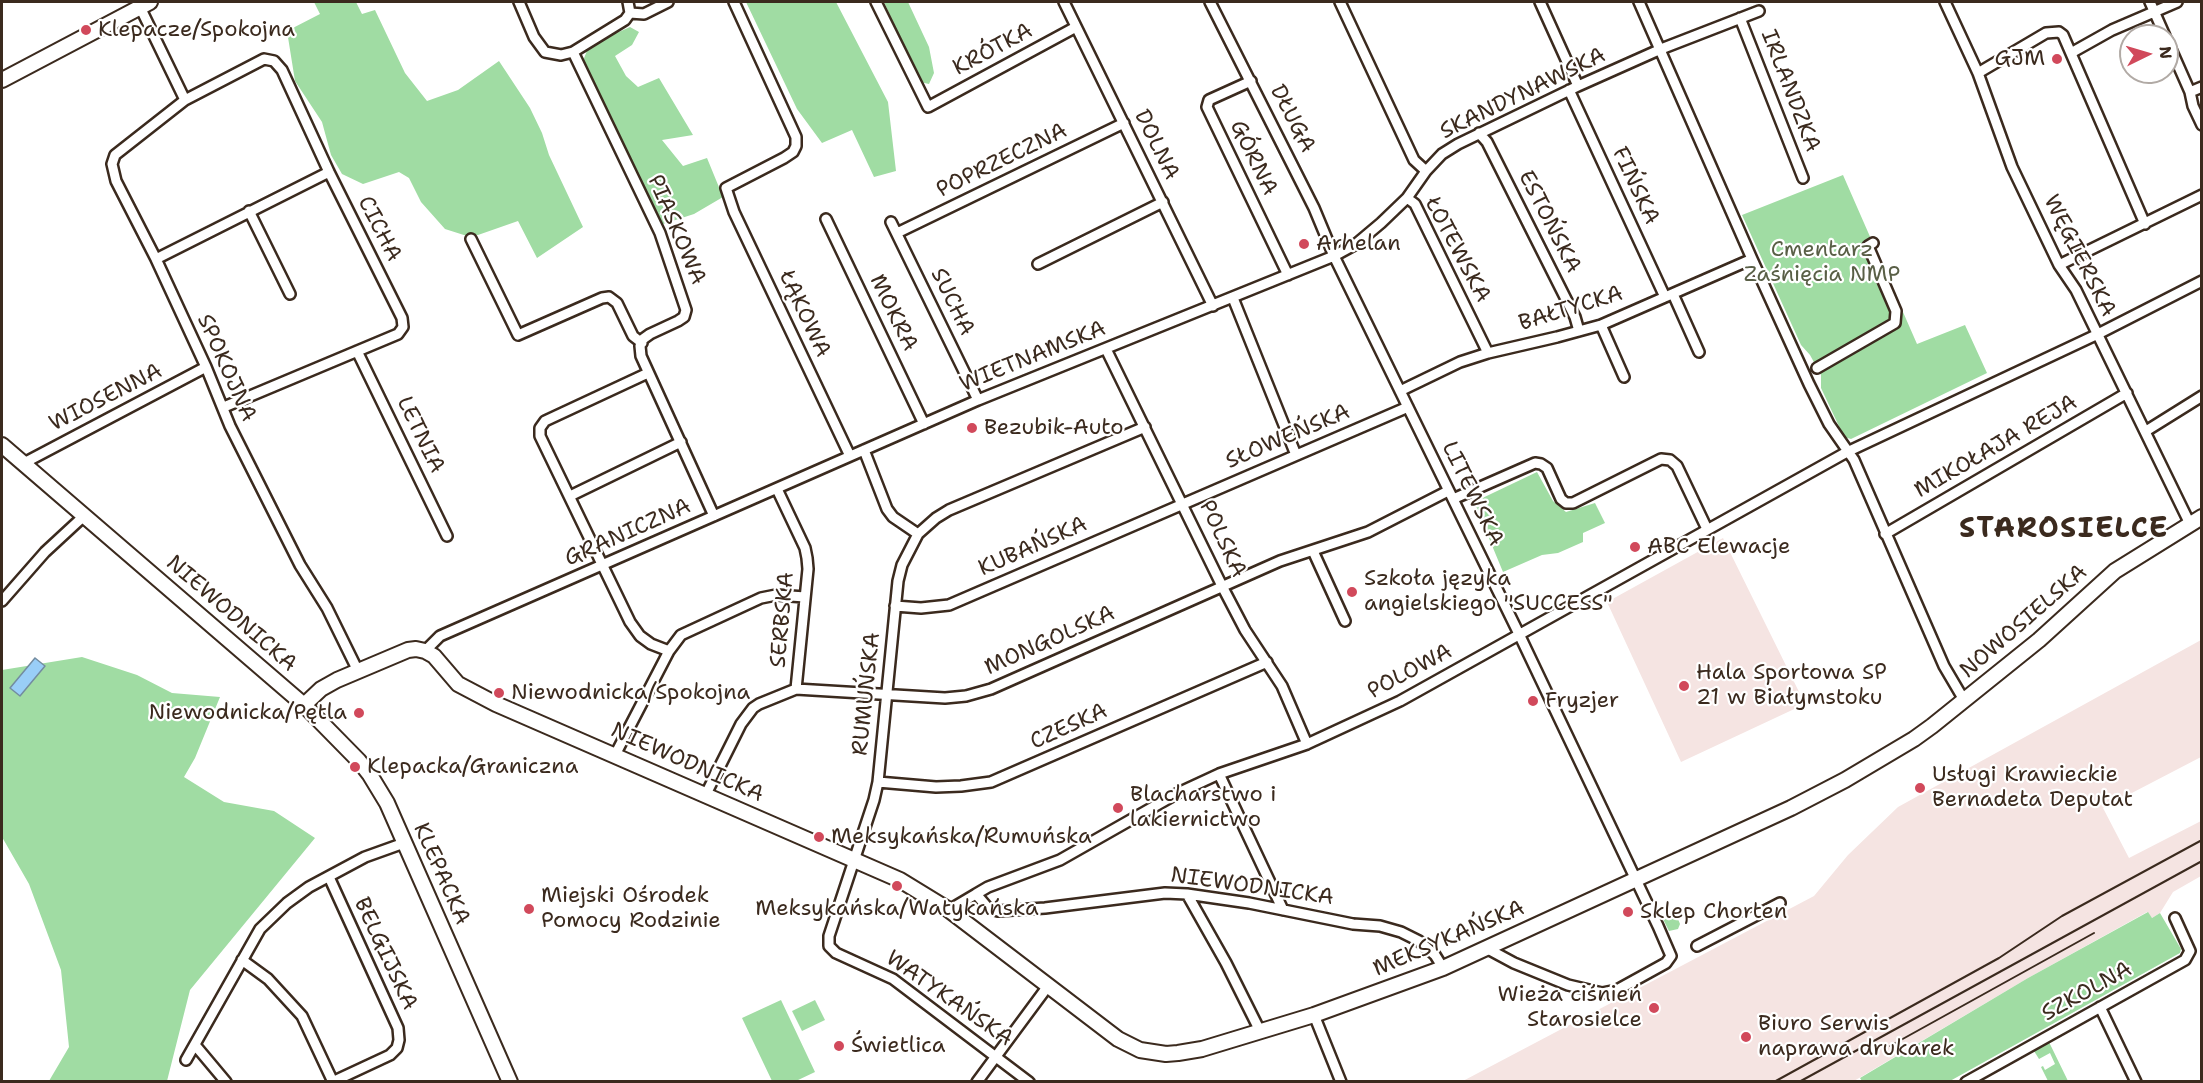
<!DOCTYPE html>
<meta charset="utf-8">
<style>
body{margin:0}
#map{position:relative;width:2203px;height:1083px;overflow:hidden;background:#fff;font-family:"Shantell Sans",sans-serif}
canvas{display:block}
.frame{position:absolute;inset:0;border:3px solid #3b2a1e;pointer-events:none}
.north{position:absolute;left:2119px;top:24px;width:60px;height:60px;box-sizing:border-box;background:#fff;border:2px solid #b1aaa5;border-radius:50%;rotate:85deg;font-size:16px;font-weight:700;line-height:24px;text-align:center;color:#3b2a1e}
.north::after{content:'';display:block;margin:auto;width:21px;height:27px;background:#d1495b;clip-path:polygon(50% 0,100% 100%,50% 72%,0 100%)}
</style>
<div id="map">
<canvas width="2203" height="1083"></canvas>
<div class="frame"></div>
<div class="north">N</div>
</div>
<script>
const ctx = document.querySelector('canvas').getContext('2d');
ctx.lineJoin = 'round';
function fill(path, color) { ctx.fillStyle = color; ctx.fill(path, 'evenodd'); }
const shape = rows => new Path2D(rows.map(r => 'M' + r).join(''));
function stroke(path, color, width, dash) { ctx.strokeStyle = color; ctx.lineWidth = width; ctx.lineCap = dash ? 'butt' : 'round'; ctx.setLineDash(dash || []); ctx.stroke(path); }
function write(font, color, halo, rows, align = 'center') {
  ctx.font = font + ' "Shantell Sans",sans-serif'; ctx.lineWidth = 4.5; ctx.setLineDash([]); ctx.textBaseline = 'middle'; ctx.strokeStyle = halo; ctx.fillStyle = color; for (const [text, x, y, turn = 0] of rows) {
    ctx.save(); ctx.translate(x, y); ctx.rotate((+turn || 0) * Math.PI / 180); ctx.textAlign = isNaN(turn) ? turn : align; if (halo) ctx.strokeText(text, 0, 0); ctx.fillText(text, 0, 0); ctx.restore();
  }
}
fill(shape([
 [1723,538,1805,704,1681,762,1607,602],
 [2201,640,2201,757,2103,808,2129,858,2201,821,2201,876,2173,892,2160,913,2152,918,2147,912,2028,978,1854,1081,1461,1082,1814,896,1848,855,1898,807]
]), '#f5e4e2');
fill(shape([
 [314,2,356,2,362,14,375,10,405,73,427,101,458,90,499,61,530,108,542,133,549,155,583,227,537,258,518,221,478,235,467,236,445,229,421,202,409,178,399,172,363,184,342,174,331,155,322,122,295,81,287,31,320,14],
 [746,2,836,2,888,102,896,171,874,177,852,130,822,143,797,109],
 [884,2,908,2,929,47,934,73,929,84,920,82],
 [630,27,639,32,632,45,615,56,626,76,638,87,659,78,693,135,662,140,683,166,707,158,723,197,694,214,663,224,583,61,588,48,603,39],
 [1843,175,1917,344,1965,325,1987,373,1851,439,1844,437,1821,388,1821,375,1810,355,1801,345,1742,215],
 [1537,472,1553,501,1566,512,1595,503,1605,523,1583,533,1583,542,1558,553,1542,555,1503,572,1474,502],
 [82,657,137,675,172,693,220,697,195,758,184,777,224,802,274,811,315,838,190,990,167,1081,49,1081,69,1047,61,970,29,884,2,837,2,670],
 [2148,912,2152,918,2160,913,2181,949,2180,953,1950,1081,1862,1081,1860,1078,2028,978],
 [1660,913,1678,919,1680,924,1678,929,1669,931],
 [781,1000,815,1072,796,1081,772,1081,742,1018],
 [815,1000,825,1020,802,1031,792,1011],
 [2049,1042,2068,1081,2048,1081,2041,1067,2043,1066,2045,1070,2055,1064,2050,1053,2039,1059,2034,1051]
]), '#a0dca3');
const water = shape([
 [35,658,45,666,20,696,10,688,35,658]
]);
fill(water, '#99cef7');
stroke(water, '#738ca0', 1.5);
const street = shape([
 [519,2,534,37,545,52,561,55,573,52,660,233,686,310,684,317,678,321,650,334,643,339,640,346,641,356,714,516],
 [734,2,796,137,796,146,793,152,784,158,726,188,734,212,850,456],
 [876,2,928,107,1076,27],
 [1064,2,1213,306],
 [1210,2,1314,208,1334,256,1519,634,1658,926,1671,956,1666,963,1617,990,1602,993,1568,985,1514,963,1488,949],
 [1340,2,1414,160,1426,171],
 [1540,2,1578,86],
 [1639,2,1752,259,1809,384,1829,424,1854,460,1944,666,1964,700],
 [1945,2,1978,73,2012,167,2059,265,2076,290,2190,524],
 [2150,2,2165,36],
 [140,7,185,100],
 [630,13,644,14,668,2],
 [1740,18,1803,178],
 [2167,40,2190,92,2202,87],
 [573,52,625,20,630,13,628,2],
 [2071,53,2112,30,2177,2],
 [1978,73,2046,33,2059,32,2063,35,2145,224],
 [1251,81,1209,100,1207,107,1288,275],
 [1569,90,1665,297],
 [2190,92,2193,106,2202,125],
 [1479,133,1487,142,1575,317,1579,331],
 [1407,198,1415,204,1488,353],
 [249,211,290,294],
 [826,219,924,424],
 [891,222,978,400],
 [897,233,1124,123],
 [471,239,518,335,602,298,609,297,617,303,633,336,642,343],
 [156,259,329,172],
 [1038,264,1163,202],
 [2059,265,2202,195],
 [1673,294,1699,352],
 [1233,298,1296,455],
 [1601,325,1624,377],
 [1106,349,1222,586,1245,630,1282,686,1307,744],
 [357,351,447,536],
 [1817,368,1895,323,1896,311,1868,246,1873,243],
 [648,373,545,421,540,428,540,436,630,622,640,636,651,644,669,651],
 [1400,391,1460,362,1488,353,1557,337,1601,325,1752,259],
 [224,407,398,334,403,327,402,318,329,172,282,70,274,61,264,59,185,100,115,155,112,164,116,181,156,259,206,367,230,426,300,565,327,608,358,671],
 [2146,431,2202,396],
 [864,450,887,509,893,517,918,534],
 [24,463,206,367],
 [777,489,805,548,807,558,808,569,796,689],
 [570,496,681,442],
 [1453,499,1535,463,1541,464,1547,468,1561,499,1566,503,1573,503,1661,459,1670,460,1677,466,1707,529],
 [1885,534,2127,393],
 [1313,551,1345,621],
 [2,601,45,552,85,515],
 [895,606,921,608,949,605,1408,407],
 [425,651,440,636,978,400,1334,256,1356,244,1381,223,1407,198,1426,171,1442,154,1458,144,1578,86,1661,49,1759,11],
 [615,755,669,651,681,635,761,598,776,595,805,597],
 [1219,774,1283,910],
 [878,782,936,787,961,786,991,782,1267,662],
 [706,794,741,724,753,708,759,704,796,689,945,698,966,696,991,689,1280,561,1368,532,1448,491],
 [329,877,398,1028,399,1040,397,1048,390,1055,332,1082],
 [976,894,988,887,1060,860,1178,793,1219,774,1307,744,1400,701,1847,452,2098,334,2202,281],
 [1187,894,1226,963,1260,1031],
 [949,910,976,894,988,908,998,911,1045,908,1165,893,1187,894,1249,903,1353,924,1380,926,1401,932,1419,941,1435,955,1443,968],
 [1697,946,1780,903],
 [242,960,268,979,302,1016,333,1082],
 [2100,1007,2136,1082],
 [1314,1015,1341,1082],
 [195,1045,226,1082],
 [186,1060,260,929,287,903,309,887,365,857,404,843],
 [977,1082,1048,986],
 [1029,1082,893,979,836,953,829,946,829,936,874,800,878,782,898,581,902,565,918,534,936,518,949,510,1145,427],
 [1966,1082,2185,960,2190,951,2175,918]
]);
const secondary = shape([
 [2,80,150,2],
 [2,445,304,705,359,761,370,775,387,803,510,1082],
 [304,705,321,689,337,680,408,650,416,649,425,651,434,656,458,684,496,704,900,880,949,910,1118,1039,1140,1050,1166,1054,1178,1053,1202,1049,1314,1015,1443,968,1791,808,1845,780,1914,739,1932,726,2039,640,2115,571,2202,517]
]);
stroke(street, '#3b2a1e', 14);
stroke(secondary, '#3b2a1e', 18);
stroke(street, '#fff', 9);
stroke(secondary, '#fff', 14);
stroke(shape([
 [1890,1046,2094,933],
 [1774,1082,1999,958,2062,916,2202,840],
 [1799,1082,2202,861]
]), '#3b2a1e', 2);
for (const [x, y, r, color] of [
 [86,30,6,"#d1495b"],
 [2057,59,6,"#d1495b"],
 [1304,244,6,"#d1495b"],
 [972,428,6,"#d1495b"],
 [1635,547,6,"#d1495b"],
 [1352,592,6,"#d1495b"],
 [1684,686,6,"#d1495b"],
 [499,693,6,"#d1495b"],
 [1533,701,6,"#d1495b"],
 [359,713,6,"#d1495b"],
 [355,767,6,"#d1495b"],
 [1920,788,6,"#d1495b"],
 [1118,808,6,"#d1495b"],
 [819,837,6,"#d1495b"],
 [897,886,6,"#d1495b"],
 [529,909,6,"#d1495b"],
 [1628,912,6,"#d1495b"],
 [1654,1008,6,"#d1495b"],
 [1746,1037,6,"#d1495b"],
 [839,1046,6,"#d1495b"]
]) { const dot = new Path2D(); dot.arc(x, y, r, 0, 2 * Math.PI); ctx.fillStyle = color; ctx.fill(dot); stroke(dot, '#fff', 2); }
write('22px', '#3b2a1e', '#fff', [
 ["Klepacze/Spokojna",98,30],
 ["GJM",2045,59,"right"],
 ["Arhelan",1316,244],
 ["Bezubik-Auto",984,428],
 ["ABC Elewacje",1647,547],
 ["Szkoła języka",1364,579],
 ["angielskiego \"SUCCESS\"",1364,604],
 ["Hala Sportowa SP",1696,673],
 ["21 w Białymstoku",1696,698],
 ["Niewodnicka/Spokojna",511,693],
 ["Fryzjer",1545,701],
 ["Niewodnicka/Pętla",347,713,"right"],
 ["Klepacka/Graniczna",367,767],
 ["Usługi Krawieckie",1932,775],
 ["Bernadeta Deputat",1932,800],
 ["Blacharstwo i",1130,795],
 ["lakiernictwo",1130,820],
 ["Meksykańska/Rumuńska",831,837],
 ["Miejski Ośrodek",541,896],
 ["Pomocy Rodzinie",541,921],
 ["Meksykańska/Watykańska",897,909,"center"],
 ["Sklep Chorten",1640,912],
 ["Wieża ciśnień",1642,995,"right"],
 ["Starosielce",1642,1020,"right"],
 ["Biuro Serwis",1758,1024],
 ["naprawa drukarek",1758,1049],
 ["Świetlica",851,1046]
], 'left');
write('22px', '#3b2a1e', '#fff', [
 ["KRÓTKA",993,50,-28],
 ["IRLANDZKA",1790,91,69],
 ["SKANDYNAWSKA",1523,94,-26],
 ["DŁUGA",1292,119,63],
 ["DOLNA",1156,145,64],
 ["GÓRNA",1253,158,64],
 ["POPRZECZNA",1002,161,-26],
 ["FIŃSKA",1635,186,65],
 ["ESTOŃSKA",1549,222,63],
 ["CICHA",379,229,63],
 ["PIASKOWA",676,230,67],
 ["ŁOTEWSKA",1457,250,62],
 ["WĘGIERSKA",2079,256,63],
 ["SUCHA",952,302,64],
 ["BAŁTYCKA",1571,309,-17],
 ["MOKRA",893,313,64],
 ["ŁĄKOWA",804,314,65],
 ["WIETNAMSKA",1033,357,-22],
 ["SPOKOJNA",226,368,66],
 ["WIOSENNA",106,398,-27],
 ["LETNIA",420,435,64],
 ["SŁOWEŃSKA",1288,437,-23],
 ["MIKOŁAJA REJA",1996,447,-30],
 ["LITEWSKA",1472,494,64],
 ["GRANICZNA",628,533,-24],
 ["POLSKA",1222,539,65],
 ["KUBAŃSKA",1033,547,-24],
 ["NIEWODNICKA",231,614,41],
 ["SERBSKA",783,620,-85],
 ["NOWOSIELSKA",2024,622,-41],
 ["MONGOLSKA",1050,641,-24],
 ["POLOWA",1410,672,-28],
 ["RUMUŃSKA",867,694,-84],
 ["CZESKA",1069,727,-24],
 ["NIEWODNICKA",687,763,24],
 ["KLEPACKA",441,874,66],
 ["NIEWODNICKA",1252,887,8],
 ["MEKSYKAŃSKA",1449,939,-23],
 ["BELGIJSKA",385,954,65],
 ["SZKOLNA",2087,992,-29],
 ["WATYKAŃSKA",949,999,35]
]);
write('22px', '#595f46', '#fff', [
 ["Cmentarz",1822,250],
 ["Zaśnięcia NMP",1822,275]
]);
ctx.letterSpacing = '1.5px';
write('bold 28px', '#3b2a1e', '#fff', [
 ["STAROSIELCE",2064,530]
]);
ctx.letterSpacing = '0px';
</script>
